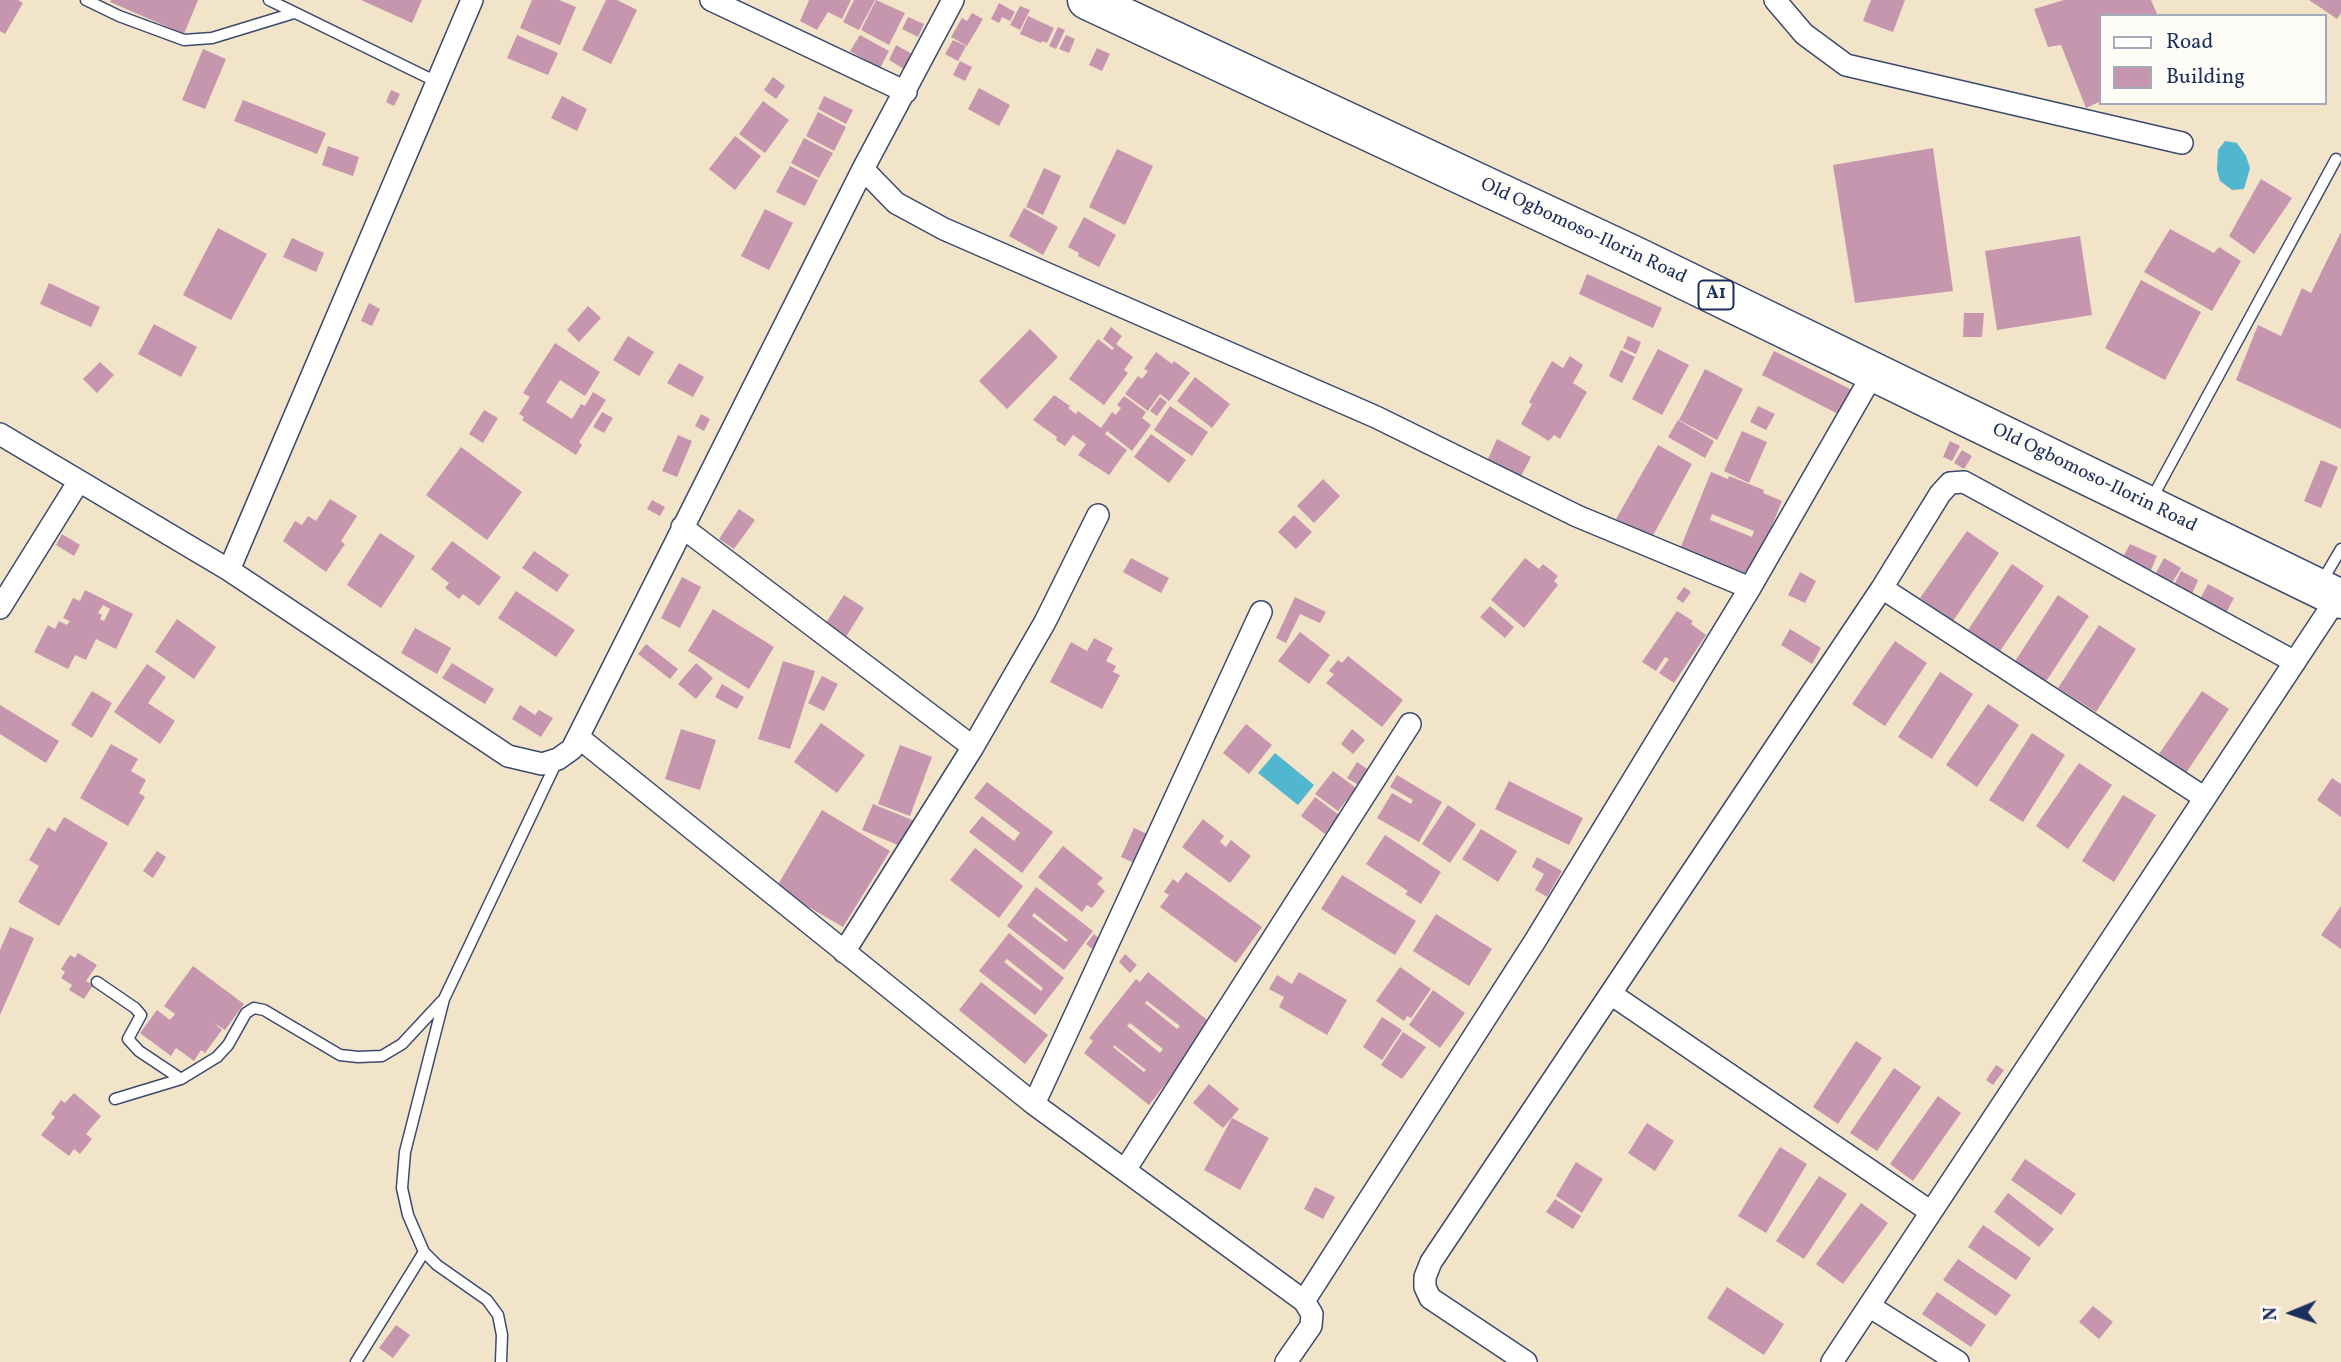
<!DOCTYPE html>
<style>
body{margin:0}
#map{position:relative;width:2341px;height:1362px;overflow:hidden;background:#f2e4c9;font-family:Vollkorn,serif}
canvas{display:block}
.legend{position:absolute;left:2099px;top:14px;width:228px;height:91px;box-sizing:border-box;background:#fdfcf7;border:2px solid #a3aaba;margin:0;padding:9px 12px;list-style:none;font-size:21px;color:#1b2f5e}
.legend li{display:flex;align-items:center;gap:14px;height:35px}
.legend b{width:35px;border:2px solid #a3aaba}
.north{position:absolute;left:2257px;top:1278px;width:70px;height:70px;-webkit-text-stroke:5px #fdfcf7;paint-order:stroke;rotate:268deg;font-size:19px;font-weight:700;line-height:28px;text-align:center;color:#1b2f5e}
.north::after{content:'';display:block;margin:auto;width:24px;height:32px;background:#1b2f5e;clip-path:polygon(50% 0,100% 100%,50% 72%,0 100%)}
</style>
<div id="map">
<canvas width="2341" height="1362"></canvas>
<ul class="legend">
<li><b style="height:9px;background:#fff"></b>Road</li>
<li><b style="height:19px;background:#c696ae"></b>Building</li>
</ul>
<div class="north">N</div>
</div>
<script>
const ctx = document.querySelector('canvas').getContext('2d');
ctx.lineJoin = 'round';
function fill(path, color) { ctx.fillStyle = color; ctx.fill(path, 'evenodd'); }
const shape = rows => new Path2D(rows.map(r => 'M' + r).join(''));
function stroke(path, color, width, dash) { ctx.strokeStyle = color; ctx.lineWidth = width; ctx.lineCap = dash ? 'butt' : 'round'; ctx.setLineDash(dash || []); ctx.stroke(path); }
function write(font, color, halo, rows, align = 'center') {
  ctx.font = font + ' Vollkorn,serif'; ctx.lineWidth = 7; ctx.setLineDash([]); ctx.textBaseline = 'middle'; ctx.strokeStyle = halo; ctx.fillStyle = color; for (const [text, x, y, turn = 0] of rows) {
    ctx.save(); ctx.translate(x, y); ctx.rotate((+turn || 0) * Math.PI / 180); ctx.textAlign = isNaN(turn) ? turn : align; if (halo) ctx.strokeText(text, 0, 0); ctx.fillText(text, 0, 0); ctx.restore();
  }
}
fill(shape([
 [2225,141,2237,143,2246,156,2250,168,2244,189,2232,190,2220,181,2217,170,2218,150],
 [1275,753,1314,785,1298,805,1258,773]
]), '#51b7d0');
fill(shape([
 [0,0,18,0,23,3,5,34,0,31],
 [111,0,198,0,184,34,110,2],
 [361,0,422,0,412,23],
 [532,0,559,0,576,7,560,45,520,28],
 [606,0,617,0,637,10,611,64,582,50],
 [809,0,851,0,842,19,828,12,817,30,800,21],
 [854,0,875,0,859,30,843,22],
 [876,0,905,13,889,45,861,30],
 [1871,0,1905,0,1893,32,1863,21],
 [2064,0,2151,0,2158,16,2101,16,2101,101,2086,108,2061,45,2048,47,2034,9],
 [2309,0,2341,0,2341,13,2337,19],
 [999,3,1015,12,1010,21,1002,17,999,23,991,19],
 [1020,6,1030,10,1020,30,1010,25],
 [972,13,983,19,967,46,951,37,962,18,967,21],
 [1028,16,1054,28,1047,43,1042,41,1041,43,1020,34],
 [908,17,924,24,918,37,902,29],
 [1058,27,1065,30,1056,49,1049,46],
 [517,35,558,53,548,75,507,58],
 [860,35,889,51,880,68,850,51],
 [1066,35,1075,39,1069,53,1059,49],
 [953,40,966,46,958,61,945,54],
 [896,45,912,54,904,69,889,60],
 [1097,48,1110,54,1102,71,1089,65],
 [203,49,226,59,205,109,182,100],
 [960,61,972,67,965,81,953,75],
 [773,77,785,86,776,99,764,90],
 [979,88,1010,105,999,126,968,109],
 [391,90,400,94,394,106,386,102],
 [562,96,587,109,577,131,551,118],
 [824,96,853,110,846,124,818,109],
 [243,100,326,133,317,154,234,121],
 [763,101,789,120,765,153,739,134],
 [818,112,846,127,834,151,806,136],
 [735,136,761,156,735,190,709,169],
 [804,138,833,153,819,178,791,163],
 [328,146,359,157,353,176,322,165],
 [1933,148,1953,291,1855,303,1833,165],
 [1117,149,1153,166,1125,225,1089,207],
 [790,166,818,180,805,206,776,192],
 [1044,168,1061,176,1043,215,1026,207],
 [2261,179,2292,198,2254,254,2229,236],
 [1024,208,1058,227,1043,255,1009,236],
 [765,209,793,223,769,270,741,256],
 [1084,217,1116,235,1099,267,1078,256,1079,253,1068,247],
 [218,228,267,254,231,320,183,295],
 [2170,229,2214,253,2219,247,2241,261,2212,311,2144,272],
 [2341,232,2341,429,2236,380,2258,325,2281,336,2302,288,2311,293],
 [2080,236,2092,315,1997,330,1985,251],
 [292,238,324,253,316,272,283,257],
 [1587,274,1662,308,1653,328,1579,294],
 [2141,280,2201,312,2165,380,2105,348],
 [49,283,100,307,91,327,40,304],
 [369,303,380,309,372,326,361,321],
 [588,306,601,318,579,342,567,330],
 [1964,313,1984,313,1982,337,1963,337],
 [154,324,197,347,181,377,138,354],
 [1111,327,1122,336,1116,344,1133,357,1124,370,1128,373,1104,405,1069,379,1098,339,1112,350,1114,348,1103,339],
 [1030,329,1058,357,1007,409,979,381],
 [628,336,654,352,639,376,613,360],
 [1628,336,1641,342,1636,354,1623,348],
 [555,343,600,372,585,396,560,380,546,402,572,419,581,404,585,406,593,392,606,400,579,442,582,445,576,455,522,420,524,417,519,414,530,397,523,393],
 [1658,349,1689,365,1662,415,1632,399],
 [1621,350,1635,357,1622,383,1609,376],
 [1774,351,1856,392,1844,417,1762,375],
 [1156,352,1172,364,1174,361,1190,373,1169,401,1160,394,1148,411,1125,394,1138,376,1142,379,1148,371,1144,369],
 [1570,356,1583,365,1573,383,1587,392,1560,439,1554,435,1549,441,1521,424,1532,404,1529,402,1552,361,1563,368],
 [100,362,114,375,97,393,83,379],
 [679,363,704,377,693,397,667,383],
 [1705,369,1743,389,1717,440,1679,420],
 [1195,377,1230,404,1212,428,1177,401],
 [1054,395,1070,406,1068,408,1076,414,1078,411,1101,428,1112,412,1116,415,1121,408,1117,405,1124,396,1146,412,1142,418,1151,425,1132,451,1107,431,1105,434,1127,450,1109,475,1078,455,1086,444,1073,435,1065,446,1056,440,1057,437,1033,420],
 [1160,397,1167,402,1157,416,1150,411],
 [1170,406,1208,432,1192,456,1154,430],
 [1758,406,1775,414,1766,430,1750,422],
 [484,410,498,418,483,443,469,434],
 [602,412,613,418,604,433,593,427],
 [701,414,710,419,704,431,695,426],
 [1678,420,1714,441,1705,458,1668,437],
 [1742,431,1767,442,1749,483,1724,471],
 [1151,434,1186,460,1169,483,1134,457],
 [678,435,692,441,677,477,662,471],
 [1497,439,1531,457,1520,478,1487,461],
 [1950,441,1960,446,1952,461,1943,457],
 [1658,445,1692,464,1651,539,1616,519],
 [461,447,522,492,487,540,426,495],
 [1962,450,1972,456,1964,469,1954,463],
 [2321,460,2338,467,2321,508,2304,501],
 [1711,472,1728,479,1729,476,1764,490,1763,493,1782,501,1751,578,1680,549],
 [1712,514,1754,531,1752,537,1710,520],
 [1323,479,1340,496,1314,523,1297,506],
 [330,499,357,516,341,541,345,544,326,572,283,541,295,521,302,525,308,516,316,521],
 [652,500,665,507,660,516,647,509],
 [739,509,755,520,734,549,719,539],
 [1294,515,1312,532,1296,549,1278,532],
 [1967,531,1999,553,1953,621,1920,598],
 [380,533,415,556,381,608,347,585],
 [62,534,80,545,74,556,56,545],
 [452,541,501,577,479,606,463,594,459,599,445,588,449,583,431,569],
 [2130,544,2157,556,2151,570,2123,557],
 [534,551,569,575,557,592,522,568],
 [1131,558,1169,578,1161,593,1123,572],
 [1525,558,1539,569,1543,564,1558,576,1554,581,1558,585,1524,628,1491,600],
 [2164,558,2181,568,2172,583,2156,573],
 [2012,564,2044,586,2000,651,1968,630],
 [2181,571,2198,580,2192,594,2174,585],
 [1800,572,1816,581,1805,603,1788,595],
 [682,577,701,587,680,628,661,618],
 [2208,584,2234,598,2226,613,2200,599],
 [1684,587,1691,592,1683,603,1676,598],
 [85,590,133,614,116,649,96,639,86,660,75,655,68,669,34,652,48,625,55,629,59,621,67,625,70,621,63,618,73,598,80,601],
 [103,605,110,609,104,621,100,619,102,615,98,613],
 [516,591,575,630,556,657,498,618],
 [844,595,864,608,844,640,824,626],
 [2058,595,2089,616,2045,683,2014,663],
 [1295,597,1326,612,1320,623,1300,614,1286,643,1276,638],
 [1490,606,1514,627,1505,638,1480,617],
 [713,609,774,647,749,689,688,651],
 [1677,611,1693,621,1691,624,1706,635,1674,683,1659,673,1669,659,1665,657,1656,671,1642,662],
 [177,619,216,647,194,679,155,652],
 [2099,625,2136,649,2096,712,2058,688],
 [415,628,451,648,437,674,401,653],
 [1790,629,1821,648,1812,664,1781,645],
 [1300,632,1330,655,1309,684,1278,661],
 [1094,638,1113,648,1106,661,1116,666,1113,672,1120,675,1102,709,1050,682,1071,642,1087,651],
 [1895,641,1927,663,1885,726,1852,704],
 [646,644,678,669,670,679,638,654],
 [1348,656,1403,700,1382,727,1326,683,1334,674,1329,671,1338,660,1342,663],
 [783,661,815,671,790,749,758,739],
 [452,663,494,689,485,704,442,678],
 [696,663,713,678,696,699,678,684],
 [147,664,166,677,148,703,175,721,160,744,114,712],
 [1940,672,1973,694,1932,759,1898,737],
 [822,676,838,684,824,711,808,703],
 [722,684,744,697,737,709,715,697],
 [92,691,112,703,92,738,71,725],
 [2202,691,2229,709,2186,773,2159,754],
 [1988,704,2019,725,1977,787,1946,765],
 [0,705,59,741,46,763,0,734],
 [520,705,535,715,539,710,553,718,541,737,512,719],
 [821,723,865,755,837,793,794,762],
 [1246,724,1272,745,1249,774,1223,753],
 [681,729,716,740,700,790,665,779],
 [1352,729,1365,740,1353,754,1341,744],
 [2032,733,2065,755,2023,822,1989,800],
 [111,744,138,759,131,771,146,780,139,793,145,797,128,826,80,798],
 [900,745,932,757,910,816,878,804],
 [1357,762,1370,771,1360,786,1347,778],
 [2079,763,2112,785,2068,849,2036,826],
 [1333,771,1356,788,1338,811,1315,794],
 [1397,775,1442,802,1419,842,1377,818,1392,793,1411,804,1413,800,1390,787],
 [2332,778,2341,784,2341,817,2317,800],
 [1509,781,1583,818,1569,845,1495,809],
 [987,782,1053,832,1022,873,969,832,982,816,1014,841,1020,833,974,798],
 [2123,795,2156,815,2114,882,2082,861],
 [1315,797,1339,815,1325,834,1301,816],
 [873,804,917,822,905,848,862,830],
 [1448,805,1476,824,1450,863,1422,844],
 [822,810,890,851,843,927,776,888],
 [64,817,108,843,59,926,18,902,39,866,29,860,48,827,55,832],
 [1203,819,1224,836,1220,842,1226,847,1231,840,1251,856,1230,883,1182,847],
 [1134,828,1149,835,1136,864,1121,857],
 [1481,829,1517,851,1498,882,1462,859],
 [1385,835,1441,872,1421,904,1405,894,1408,891,1366,864],
 [1063,846,1103,878,1097,884,1105,891,1092,908,1087,905,1082,912,1038,877],
 [975,848,1023,886,999,918,950,880],
 [157,851,166,857,153,878,143,871],
 [1537,857,1562,871,1547,897,1535,890,1544,874,1532,867],
 [1186,872,1262,927,1236,963,1160,907,1169,895,1164,892,1173,879,1178,883],
 [1342,875,1416,921,1395,955,1321,909],
 [1036,887,1093,931,1064,970,1007,926],
 [1034,913,1068,940,1066,942,1032,916],
 [2341,906,2341,949,2321,935],
 [1436,914,1492,949,1469,986,1413,951],
 [10,927,34,938,0,1015,0,950],
 [1009,933,1064,978,1035,1015,979,971],
 [1007,959,1043,988,1041,991,1004,962],
 [1094,934,1102,941,1095,951,1086,944],
 [78,953,97,965,86,981,93,985,84,999,69,990,72,985,61,978,65,972,61,969,70,955,75,958],
 [1125,954,1137,965,1130,973,1119,962],
 [193,966,244,1004,225,1030,214,1023,222,1030,205,1053,201,1050,194,1061,176,1048,171,1056,140,1033,157,1010,170,1020,175,1014,164,1006],
 [1400,967,1431,989,1411,1018,1407,1016,1404,1021,1376,1001],
 [1148,972,1212,1024,1149,1105,1084,1053,1093,1041,1089,1038,1136,979,1140,982],
 [1147,1001,1180,1026,1177,1029,1145,1003],
 [1130,1023,1163,1049,1160,1053,1127,1026],
 [1114,1045,1146,1070,1144,1072,1113,1047],
 [1299,972,1347,1000,1327,1035,1279,1007,1284,997,1269,989,1277,975,1292,984],
 [981,982,1048,1035,1025,1064,959,1010],
 [1433,990,1465,1013,1440,1048,1409,1025],
 [1382,1017,1402,1030,1382,1060,1363,1047],
 [1403,1032,1426,1047,1402,1079,1381,1065],
 [1856,1041,1882,1058,1838,1124,1813,1107],
 [1996,1065,2004,1070,1993,1085,1986,1080],
 [1894,1068,1921,1087,1877,1151,1850,1133],
 [1209,1084,1239,1109,1223,1128,1193,1103],
 [74,1093,101,1116,86,1134,92,1139,80,1154,74,1149,69,1156,41,1135,55,1117,51,1114,61,1100,65,1103],
 [1938,1096,1961,1113,1913,1181,1890,1164],
 [1232,1118,1269,1138,1240,1190,1204,1170],
 [1647,1123,1674,1141,1655,1171,1628,1153],
 [1780,1147,1807,1164,1766,1233,1738,1216],
 [2025,1159,2076,1194,2061,1215,2011,1180],
 [1576,1162,1603,1179,1582,1213,1556,1196],
 [1819,1176,1847,1194,1804,1259,1776,1241],
 [1315,1187,1335,1197,1323,1219,1304,1209],
 [2008,1193,2054,1229,2039,1247,1994,1212],
 [1555,1199,1581,1216,1573,1229,1546,1212],
 [1861,1203,1888,1223,1843,1284,1816,1264],
 [1983,1225,2031,1258,2016,1280,1968,1247],
 [1958,1259,2011,1295,1996,1316,1943,1280],
 [1727,1287,1784,1324,1764,1355,1707,1318],
 [1937,1292,1986,1325,1971,1347,1922,1314],
 [2093,1306,2113,1322,2099,1339,2079,1322],
 [396,1325,410,1335,393,1358,379,1348]
]), '#c696ae');
const lane = shape([
 [86,0,119,16,184,40,212,38,294,13],
 [269,0,437,82],
 [2151,500,2336,159],
 [2321,583,2341,549],
 [97,982,135,1008,141,1015,128,1039,139,1051,181,1079],
 [115,1099,181,1079,217,1057,228,1045,246,1013,254,1008,264,1010,340,1055,358,1057,382,1056,402,1044,442,1001],
 [356,1362,424,1252],
 [501,1362,502,1335,498,1315,487,1300,437,1265,424,1252,408,1215,402,1188,405,1152,444,999,558,759]
]);
const street = shape([
 [711,0,906,92],
 [1775,0,1804,34,1846,65,2182,143],
 [863,169,896,203,944,229,1376,417,1577,516,1750,588],
 [0,434,229,570,508,756,542,764,558,759,572,749,863,169,953,0],
 [682,527,973,747],
 [229,570,472,0],
 [1882,588,2205,798],
 [0,608,79,481],
 [578,737,1034,1104,1304,1301,1312,1314,1311,1326,1286,1362],
 [844,952,973,747,1045,622,1098,515],
 [1611,994,1931,1212],
 [1034,1104,1261,612],
 [1125,1170,1410,724],
 [1304,1301,1535,941,1750,588,1874,372],
 [1869,1306,1958,1362],
 [1526,1362,1430,1298,1425,1287,1425,1277,1431,1262,1882,588,1940,494,1950,483,1964,482,2295,662],
 [1832,1362,2337,598]
]);
const highway = shape([
 [1087,0,1635,256,2341,599]
]);
stroke(lane, '#3b4a6e', 13);
stroke(street, '#3b4a6e', 24);
stroke(highway, '#3b4a6e', 41);
stroke(lane, '#fff', 10);
stroke(street, '#fff', 21);
stroke(highway, '#fff', 38);
for (const [x, y, w] of [
 [1716,295,35]
]) { const box = new Path2D(); box.roundRect(x - w / 2, y - 14.5, w, 29, 5); ctx.fillStyle = '#fdfcf7'; ctx.fill(box); stroke(box, '#1b2f5e', 2); }
write('bold 18px', '#1b2f5e', null, [
 ["A1",1716,295]
]);
write('19px', '#1b2f5e', '#fdfcf7', [
 ["Old Ogbomoso-Ilorin Road",1583,232,25],
 ["Old Ogbomoso-Ilorin Road",2094,479,26]
]);
</script>
